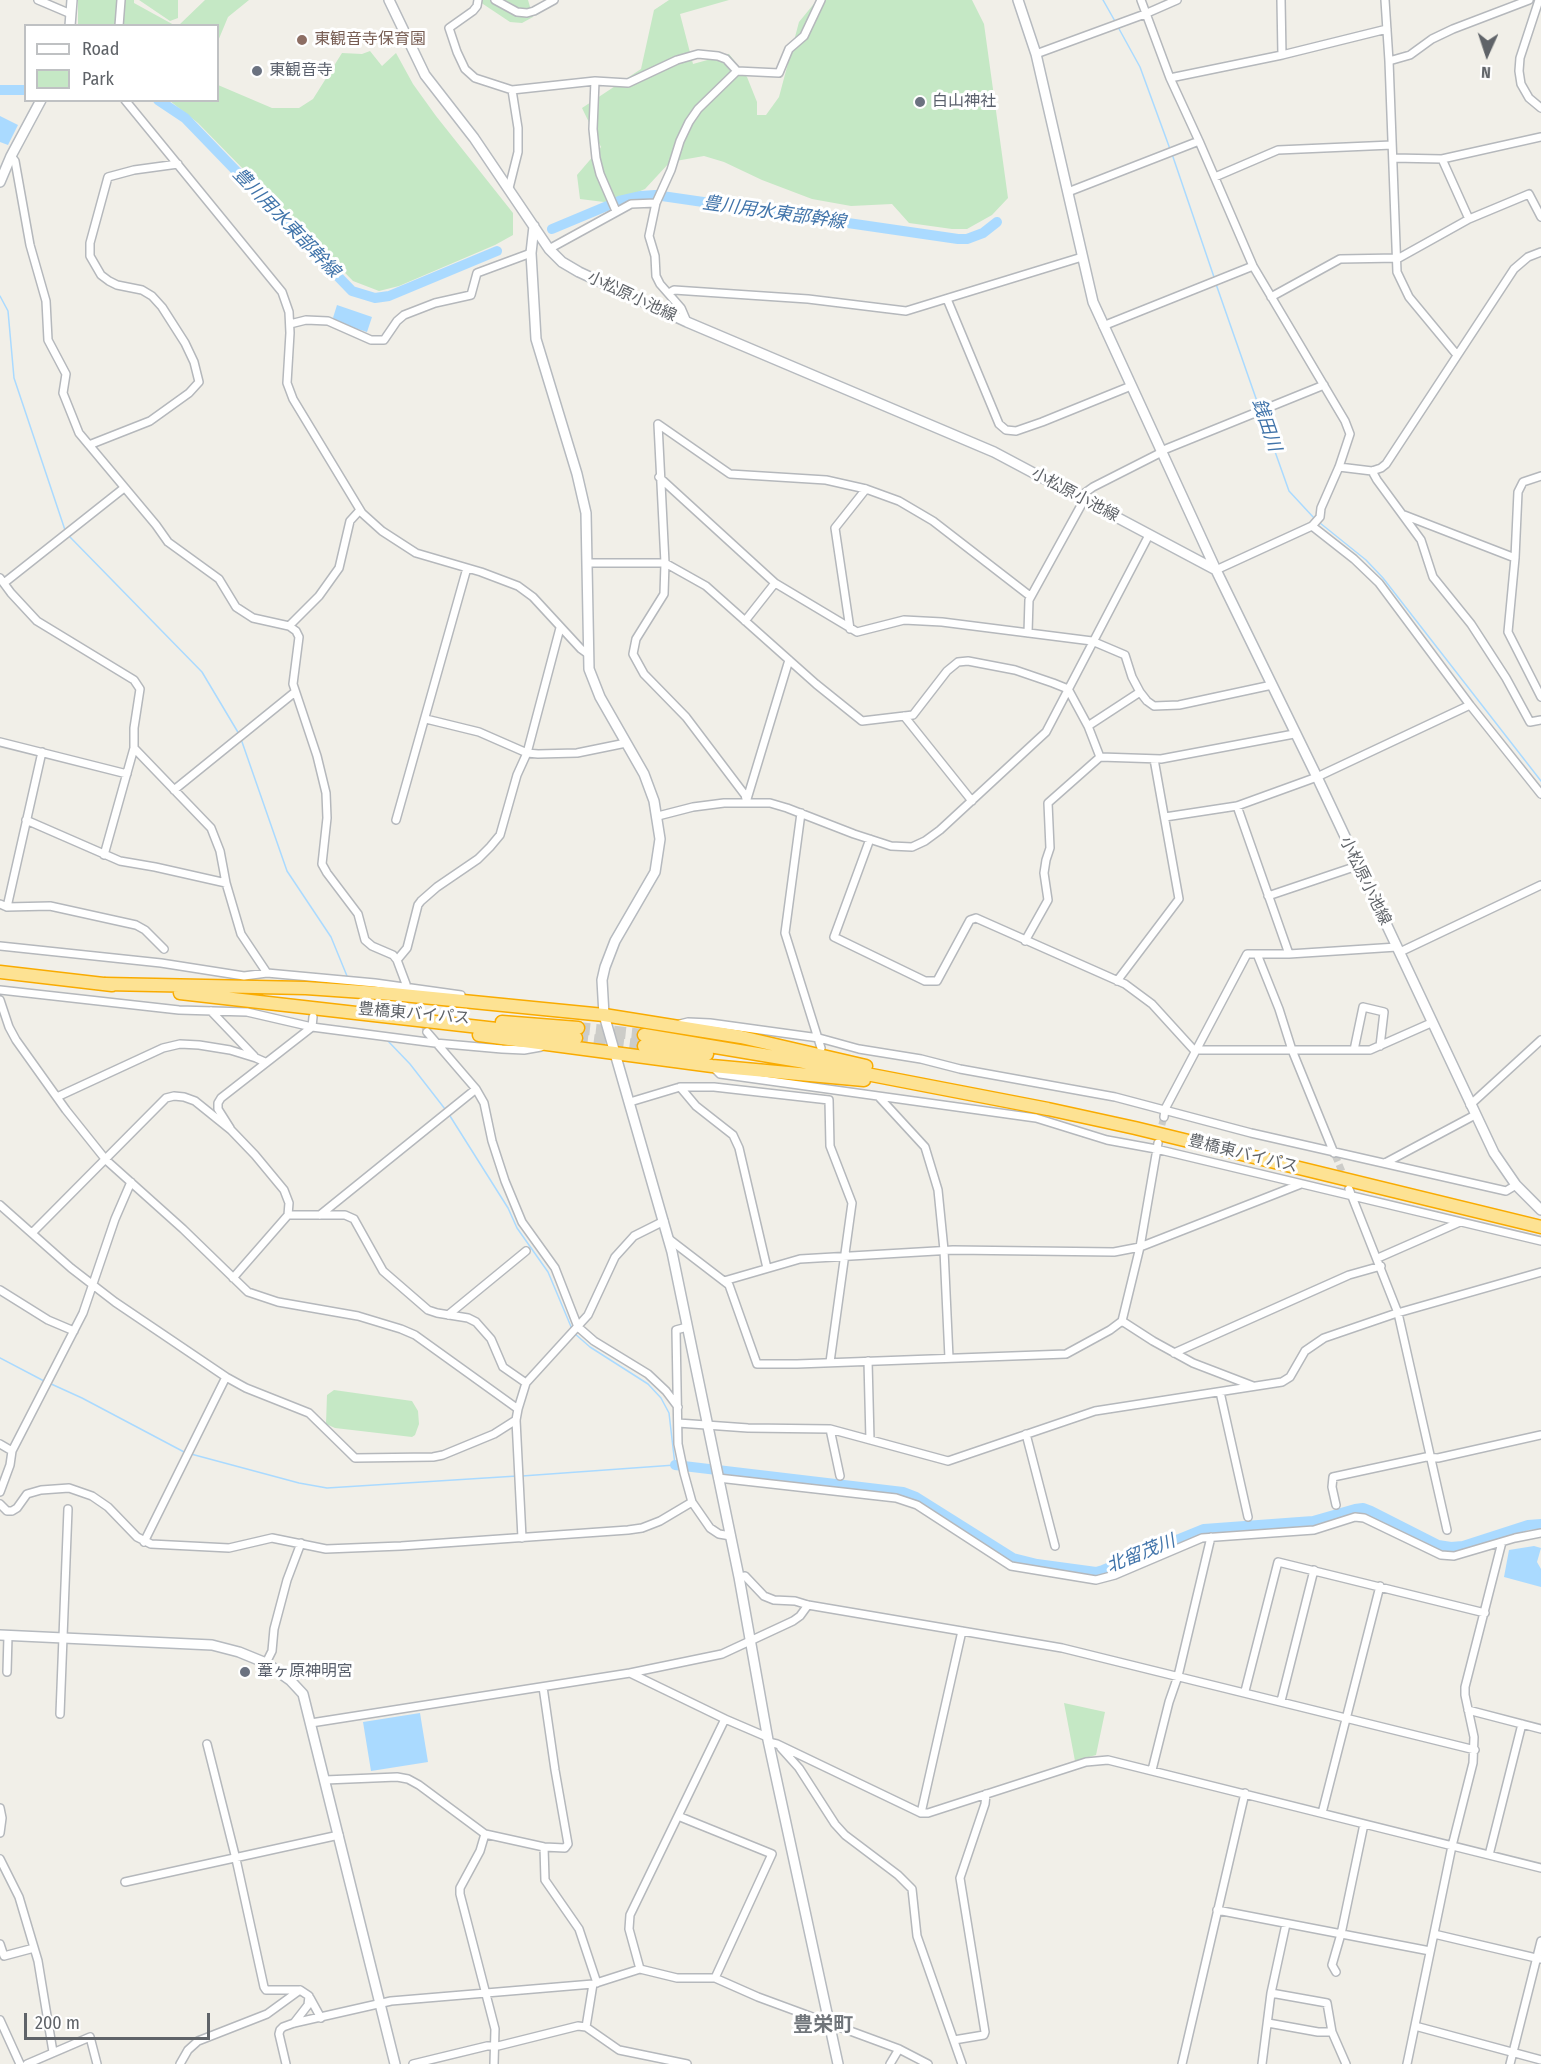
<!DOCTYPE html>
<meta charset="utf-8">
<style>
body{margin:0}
#map{position:relative;width:1541px;height:2064px;overflow:hidden;background:#f1efe8;font-family:"Fira Sans Condensed",sans-serif}
canvas{display:block}
.legend{position:absolute;left:24px;top:24px;width:195px;height:78px;box-sizing:border-box;background:#fff;border:2px solid #bfc1c3;margin:0;padding:8px 10px;list-style:none;font-size:18px;color:#5f6368}
.legend li{display:flex;align-items:center;gap:12px;height:30px}
.legend b{width:30px;border:2px solid #bfc1c3}
.north{position:absolute;left:1457px;top:24px;width:60px;height:60px;-webkit-text-stroke:4px #fff;paint-order:stroke;rotate:183deg;font-size:16px;font-weight:700;line-height:24px;text-align:center;color:#5f6368}
.north::after{content:'';display:block;margin:auto;width:21px;height:27px;background:#5f6368;clip-path:polygon(50% 0,100% 100%,50% 72%,0 100%)}
.scale{position:absolute;left:24px;top:2013px;width:186px;height:27px;box-sizing:border-box;border:3px solid #5f6368;border-top:0;padding-left:8px;font-size:18px;line-height:21px;white-space:nowrap;color:#5f6368;-webkit-text-stroke:4px #fff;paint-order:stroke}
</style>
<div id="map">
<canvas width="1541" height="2064"></canvas>
<ul class="legend">
<li><b style="height:8px;background:#fff"></b>Road</li>
<li><b style="height:16px;background:#c5e8c5"></b>Park</li>
</ul>
<div class="north">N</div>
<div class="scale">200 m</div>
</div>
<script>
const ctx = document.querySelector('canvas').getContext('2d');
ctx.lineJoin = 'round';
function paint(path, color) {
  ctx.fillStyle = color;
  ctx.fill(path, 'evenodd');
}
function poly(rows) {
  const path = new Path2D();
  for (const r of rows) {
    path.moveTo(r[0], r[1]);
    for (let i = 2; i < r.length; i += 2) path.lineTo(r[i], r[i + 1]);
  }
  return path;
}
function stroke(path, color, width, dash) {
  ctx.strokeStyle = color;
  ctx.lineWidth = width;
  ctx.lineCap = dash ? 'butt' : 'round';
  ctx.setLineDash(dash || []);
  ctx.stroke(path);
}
function label(font, color, halo, rows, align = 'center') {
  ctx.font = font + ' "Fira Sans Condensed","Noto Sans JP",sans-serif';
  ctx.lineWidth = 6;
  ctx.setLineDash([]);
  ctx.textBaseline = 'middle';
  ctx.strokeStyle = halo;
  ctx.fillStyle = color;
  for (const [text, x, y, turn = 0] of rows) {
    ctx.save();
    ctx.translate(x, y);
    ctx.rotate((+turn || 0) * Math.PI / 180);
    ctx.textAlign = isNaN(turn) ? turn : align;
    if (halo) ctx.strokeText(text, 0, 0);
    ctx.fillText(text, 0, 0);
    ctx.restore();
  }
}
paint(poly([
 [78,0,134,0,134,3,174,25,78,26],
 [139,0,178,0,178,18,170,21],
 [205,0,249,0,228,17,218,41,218,26,179,25],
 [477,0,528,0,533,17,522,23,510,22],
 [669,0,729,0,680,14,693,64,729,54,747,77,757,102,757,115,766,115,779,97,799,22,817,0,972,0,984,24,1008,198,992,215,967,229,952,229,909,223,892,204,851,206,812,199,762,180,724,162,704,156,670,162,645,189,612,203,580,199,577,175,601,147,582,108,641,69,654,10],
 [370,51,382,66,396,53,413,84,436,116,513,213,513,235,495,245,399,286,379,291,353,281,198,123,170,101,218,100,218,85,272,108,299,108,313,99,342,53,362,54],
 [334,1390,412,1401,418,1411,419,1424,415,1435,412,1437,335,1428,326,1424,327,1395],
 [1064,1703,1105,1712,1096,1755,1075,1761]
]), '#c5e8c5');
paint(poly([
 [0,116,18,125,8,145,0,142],
 [337,305,372,317,367,332,332,321],
 [1534,1546,1541,1548,1537,1562,1541,1569,1541,1587,1504,1577,1509,1550],
 [420,1713,428,1762,371,1771,363,1722]
]), '#aadaff');
stroke(poly([
 [1103,0,1116,23],
 [1118,27,1140,67,1170,149],
 [1172,154,1215,280],
 [1216,284,1259,407],
 [0,296,8,311,14,378,65,530],
 [1262,415,1289,491,1314,518],
 [1320,523,1366,560,1383,578,1541,781],
 [69,536,202,672,239,734],
 [241,739,287,871,331,937,347,976],
 [387,1040,410,1064,445,1109],
 [450,1116,508,1208,517,1228,548,1272,572,1329],
 [0,1358,44,1381],
 [49,1383,82,1398,186,1453],
 [191,1454,299,1483,327,1488,517,1476],
 [522,1476,675,1465,669,1413,661,1398,648,1384,590,1347,574,1333]
]), '#aadaff', 1.5);
stroke(poly([
 [0,90,26,90],
 [158,100,185,118,352,291,375,298,389,296,497,251],
 [552,229,619,201,641,196,655,195,958,239,967,239,983,233,997,222],
 [675,1465,903,1492,916,1497,1013,1558,1037,1564,1096,1572,1103,1570,1204,1529,1313,1521,1355,1509,1363,1508,1371,1511,1438,1545,1451,1547,1463,1546,1528,1525,1541,1524]
]), '#aadaff', 10);
stroke(poly([
 [411,995,427,1032],
 [1159,1135,1164,1117],
 [1335,1155,1346,1181]
]), '#ccccc8', 7, [7, 3.5]);
stroke(poly([
 [578,1028,644,1035],
 [576,1038,644,1046]
]), '#ccccc8', 12, [12, 6]);
const street = poly([
 [38,0,71,14],
 [478,0,477,6,473,11,449,28,457,52,465,69,475,78,512,90,595,81,628,83,677,60,698,54,718,56,726,59,737,71],
 [495,0,517,12,527,13,534,11,554,0],
 [1141,0,1170,78,1199,141,1253,266,1345,421,1350,434,1339,467,1321,508,1320,517,1312,526,1216,570],
 [1281,0,1282,55],
 [1385,0,1389,61,1397,272,1409,297,1457,355],
 [1539,0,1520,58,1519,71,1521,84,1529,98,1541,108],
 [119,26,121,0],
 [1036,54,1145,14,1177,0],
 [1389,61,1410,55,1432,39,1453,29,1529,0],
 [1170,78,1282,55,1387,29],
 [595,81,593,129,596,158,600,174,616,211],
 [125,100,282,292,289,312,290,333,287,383,293,399,362,513,382,531,416,553,481,572,518,586,533,597,581,649,588,654],
 [11,156,15,161,30,245,46,301,48,340,66,374,63,393,79,433,156,525,168,542,219,579,236,607,253,618,289,626,296,631,299,637,293,684,317,756,326,793,327,818,322,864,327,873,358,914,365,940,372,946,393,955,397,960,406,984],
 [1393,158,1442,159,1541,137],
 [1442,159,1469,219],
 [1215,177,1278,150,1392,145],
 [509,188,518,152,518,128,512,90],
 [1068,192,1199,141],
 [549,249,631,204,656,203],
 [669,293,674,290,808,299,906,311,1082,257],
 [1271,297,1340,259,1399,258,1469,219,1529,194,1541,217],
 [947,299,999,424,1006,430,1016,431,1042,422,1131,386],
 [687,322,681,308,660,284,656,276,655,256,649,236,656,203,671,170,680,141,689,122,698,109,737,71,779,73,789,49,804,36,821,0],
 [290,324,306,320,328,321,371,340,384,340,397,321,404,315,435,303,471,295,477,273,531,253],
 [1103,326,1253,266],
 [89,445,150,421,189,393,199,382,194,362,185,343,162,307,152,296,142,290,117,285,109,281,101,275,90,256,90,243,108,177,134,170,178,164],
 [1161,451,1324,385],
 [1339,467,1372,471,1381,468,1386,464,1514,269,1528,257,1541,252],
 [1372,471,1377,480,1421,540,1433,577,1471,624,1506,678,1530,722,1541,720],
 [1541,476,1523,482,1518,492,1515,558,1508,632,1541,697],
 [659,477,775,583,857,632,904,620,942,622,1092,641,1125,655,1132,677,1140,692,1147,701,1154,706,1179,705,1272,685],
 [1079,497,1093,487,1162,452],
 [1404,515,1515,558],
 [588,563,665,563,706,586,816,684,862,721,913,715,947,671,958,662,968,661,1015,670,1053,683,1068,689,1088,726,1100,757],
 [0,578,11,593,37,621,134,680,140,689,134,728,134,748,104,855],
 [4,583,124,488],
 [745,621,775,583],
 [289,626,319,596,339,568,350,521,360,510],
 [850,629,835,528,866,489],
 [1028,633,1029,600,1084,500],
 [1470,705,1541,794],
 [904,716,972,801],
 [426,719,479,732,527,753,538,754,577,753,626,743],
 [1088,726,1140,692],
 [0,742,127,774],
 [134,748,211,828,220,851,226,883,241,934,267,973],
 [174,790,295,692],
 [747,799,789,660],
 [747,802,745,795,686,717,644,674,633,654,636,639,664,594,665,563,658,424,730,474,826,480,866,489,899,501,933,521,1030,596],
 [1237,806,1289,954],
 [801,813,785,933,821,1048],
 [658,816,693,807,724,803,770,803,787,808,854,834,891,846,912,847,925,841,940,830,1046,732,1149,535],
 [1165,817,1237,806,1317,777,1470,705,1379,583,1354,559,1312,526],
 [26,820,120,861,155,867,226,883],
 [396,820,467,568],
 [870,839,834,937,925,981,937,981,970,920,976,918,1125,984,1152,1004,1193,1049,1197,1050,1370,1050,1431,1023],
 [1268,896,1357,866],
 [0,904,7,907,50,906,136,925,145,930,164,949],
 [7,907,42,752],
 [1025,941,1048,900,1044,873,1046,860,1050,848,1048,803,1100,757,1161,759,1294,734],
 [0,946,161,963,244,976,267,973,375,983,461,995],
 [1400,952,1541,885],
 [1257,954,1279,1009,1292,1050,1334,1153],
 [397,960,407,948,418,905,421,901,437,887,478,859,490,847,500,835,517,775,527,753,560,628],
 [1117,981,1179,899,1154,759],
 [0,990,179,1010,247,1012,312,1027,435,1043,502,1049,524,1050,541,1047],
 [0,1000,9,1027,16,1040,66,1110,106,1160,183,1229,248,1292,278,1302,358,1316,401,1329,415,1335,518,1409],
 [211,1011,254,1056],
 [680,1024,688,1022,710,1023,819,1038,859,1049,921,1059,960,1069,1115,1097,1251,1133,1506,1191,1516,1185],
 [427,1032,476,1089,484,1103,492,1141,505,1181,522,1222,555,1268,578,1327,594,1341,648,1374,666,1391,678,1407],
 [1354,1050,1363,1007,1384,1012,1380,1046],
 [713,1067,720,1074,1036,1118,1107,1140,1156,1149,1541,1241],
 [680,1087,714,1087,829,1100,830,1146,852,1203,830,1362],
 [57,1097,163,1048,180,1044,199,1045,230,1050,256,1058,265,1062],
 [879,1097,925,1147,938,1190,944,1250,949,1358],
 [630,1102,680,1087,696,1106,733,1135,739,1148,767,1268],
 [1470,1105,1541,1040],
 [1164,1117,1165,1109,1247,954,1289,954,1397,947],
 [230,1128,218,1109,218,1103,221,1098,312,1027,313,1017],
 [1385,1163,1475,1115],
 [1349,1189,1398,1313,1447,1530],
 [0,1205,71,1268,115,1302,226,1377,246,1388,309,1413,355,1458,433,1457,443,1455,494,1434,516,1420],
 [320,1215,476,1089],
 [32,1233,166,1098,174,1096,184,1097,195,1101,231,1130,255,1155,284,1190,289,1203,288,1215,345,1215,354,1219,383,1271,428,1310,437,1313,468,1318,476,1322,491,1339,503,1367,526,1383],
 [669,1239,729,1285,757,1364,797,1364,1066,1354,1110,1330,1122,1321,1140,1247,1158,1143],
 [1378,1258,1460,1222],
 [233,1278,288,1215],
 [724,1281,800,1259,953,1250,1114,1252,1140,1247,1301,1184],
 [0,1290,48,1320,74,1331],
 [448,1315,526,1251],
 [1122,1321,1153,1341,1193,1363,1253,1386],
 [687,1327,676,1330,678,1444,684,1473,692,1502,710,1528,719,1534,731,1536],
 [1174,1353,1349,1275,1381,1266],
 [868,1361,870,1440],
 [1220,1392,1248,1517],
 [678,1423,748,1428,830,1429,948,1461,1095,1411,1282,1382,1290,1377,1305,1351,1324,1338,1394,1314,1541,1272],
 [830,1429,840,1476],
 [1026,1434,1055,1546],
 [0,1444,12,1451],
 [718,1478,896,1498,917,1505,1011,1566,1096,1580,1115,1575,1202,1538,1314,1530,1355,1517,1364,1518,1441,1555,1454,1556,1515,1538,1541,1533],
 [0,1492,10,1465,12,1451,83,1313,115,1219,131,1182],
 [0,1504,7,1511,12,1511,17,1508,27,1494,41,1490,69,1488,92,1496,108,1507,137,1537,151,1544,229,1548,272,1538,326,1549,401,1546,628,1530,642,1528,660,1521,692,1502],
 [1336,1505,1332,1487,1333,1477,1426,1457,1438,1458,1541,1435],
 [522,1538,516,1420,518,1409,526,1383,588,1315,615,1257,634,1236,664,1221],
 [144,1542,226,1377],
 [739,1577,745,1576,764,1596,774,1600,795,1601,808,1605,1062,1648,1475,1750],
 [266,1663,272,1651,274,1629,287,1580,301,1543],
 [7,1672,8,1636],
 [630,1673,722,1654,793,1621,800,1616,808,1605],
 [1245,1691,1278,1562,1485,1613],
 [1281,1701,1314,1570],
 [1468,1710,1541,1729],
 [60,1714,68,1509],
 [311,1723,630,1673,725,1719,767,1737],
 [768,1742,777,1744,921,1813,928,1813,1086,1762,1108,1760,1541,1868],
 [207,1744,236,1859,264,1987,266,1990,300,1990,309,1996,308,2005,294,2023],
 [781,1748,799,1768,835,1824,845,1835,898,1875,912,1889,917,1936,962,2064],
 [1152,1770,1169,1702,1178,1676,1211,1537],
 [325,1780,397,1777,408,1779,419,1785,485,1834,544,1847,565,1848,568,1844,555,1770,543,1687],
 [0,1808,2,1818,0,1833],
 [921,1813,962,1631],
 [1322,1813,1380,1586],
 [678,1816,772,1854,715,1978],
 [485,1834,480,1851,460,1888,460,1894,495,2029,494,2064],
 [544,1847,545,1880,579,1929,597,1983],
 [1489,1855,1522,1724],
 [0,1859,19,1897,38,1961,53,2052],
 [125,1882,339,1835],
 [1217,1910,1430,1951],
 [1434,1934,1540,1959],
 [0,1944,4,1956,34,1948],
 [640,1969,629,1929,630,1915,725,1719],
 [1336,1972,1332,1965,1341,1934,1364,1824],
 [1271,1993,1327,2003,1332,2032,1346,2064],
 [310,1998,321,2018],
 [0,2020,20,2064],
 [1268,2023,1318,2032,1332,2032],
 [1415,2026,1541,2060],
 [586,2027,593,1984],
 [954,2040,984,2035,985,2032,960,1878,985,1804,986,1794],
 [27,2064,90,2037,97,2064],
 [180,2064,188,2050,198,2041,267,2014,300,1990],
 [286,2064,279,2034,280,2030,283,2027,294,2023,391,2001,593,1984,640,1969,677,1978,715,1978,758,1997,899,2049,928,2064],
 [413,2064,487,2046,498,2046,578,2026,586,2027,619,2050,687,2064],
 [890,2064,899,2049],
 [1182,2064,1245,1793],
 [1262,2064,1271,1993,1286,1924],
 [1407,2064,1452,1846,1473,1763,1474,1737,1465,1695,1465,1687,1502,1542],
 [1510,2064,1541,1941]
]);
const secondary = poly([
 [389,0,425,75,474,138,549,249,562,262,579,272,687,322,994,452,1216,570,1317,777,1494,1153,1516,1185,1541,1210],
 [1018,0,1036,54,1093,302,1216,570],
 [70,26,72,0],
 [0,182,11,156,41,100],
 [534,226,531,253,536,339,577,474,586,513,589,669,600,697,644,774,654,801,660,839,655,872,615,941,605,967,602,980,604,1015,672,1252,739,1577,768,1740,838,2064],
 [0,1635,212,1645,239,1652,266,1663,290,1680,303,1694,395,2064]
]);
const highway = poly([
 [0,972,112,985],
 [105,984,306,988,392,994,604,1015,741,1037,866,1066],
 [180,993,576,1038],
 [502,1022,578,1028],
 [479,1035,712,1066,864,1080],
 [644,1035,799,1061,1048,1109,1135,1128,1541,1227],
 [644,1046,707,1054]
]);
stroke(street, '#b5b8bc', 10);
stroke(secondary, '#b6babf', 12);
stroke(highway, '#f9ab00', 15);
stroke(street, '#fff', 7);
stroke(secondary, '#fff', 9);
stroke(highway, '#fde293', 12);
for (const [x, y, r, color] of [
 [302,40,6,"#8d6e63"],
 [257,71,6,"#6b7280"],
 [920,102,6,"#6b7280"],
 [245,1672,6,"#6b7280"]
]) {
  const dot = new Path2D();
  dot.arc(x, y, r, 0, 2 * Math.PI);
  ctx.fillStyle = color;
  ctx.fill(dot);
  stroke(dot, '#fff', 2);
}
label('16px', '#785e54', '#fff', [
 ["東観音寺保育園",314,40]
], 'left');
label('16px', '#5b616d', '#fff', [
 ["東観音寺",269,71],
 ["白山神社",932,102],
 ["葦ヶ原神明宮",257,1672]
], 'left');
label('16px', '#5f6368', '#fff', [
 ["小松原小池線",632,297,25],
 ["小松原小池線",1075,495,28],
 ["小松原小池線",1365,881,64],
 ["豊橋東バイパス",414,1014,5],
 ["豊橋東バイパス",1243,1154,14]
]);
label('italic 18px', '#4174aa', '#fff', [
 ["豊川用水東部幹線",774,213,8],
 ["豊川用水東部幹線",286,223,46],
 ["銭田川",1266,425,71],
 ["北留茂川",1141,1554,-22]
]);
label('bold 20px', '#70757a', '#fff', [
 ["豊栄町",823,2025]
]);
</script>
